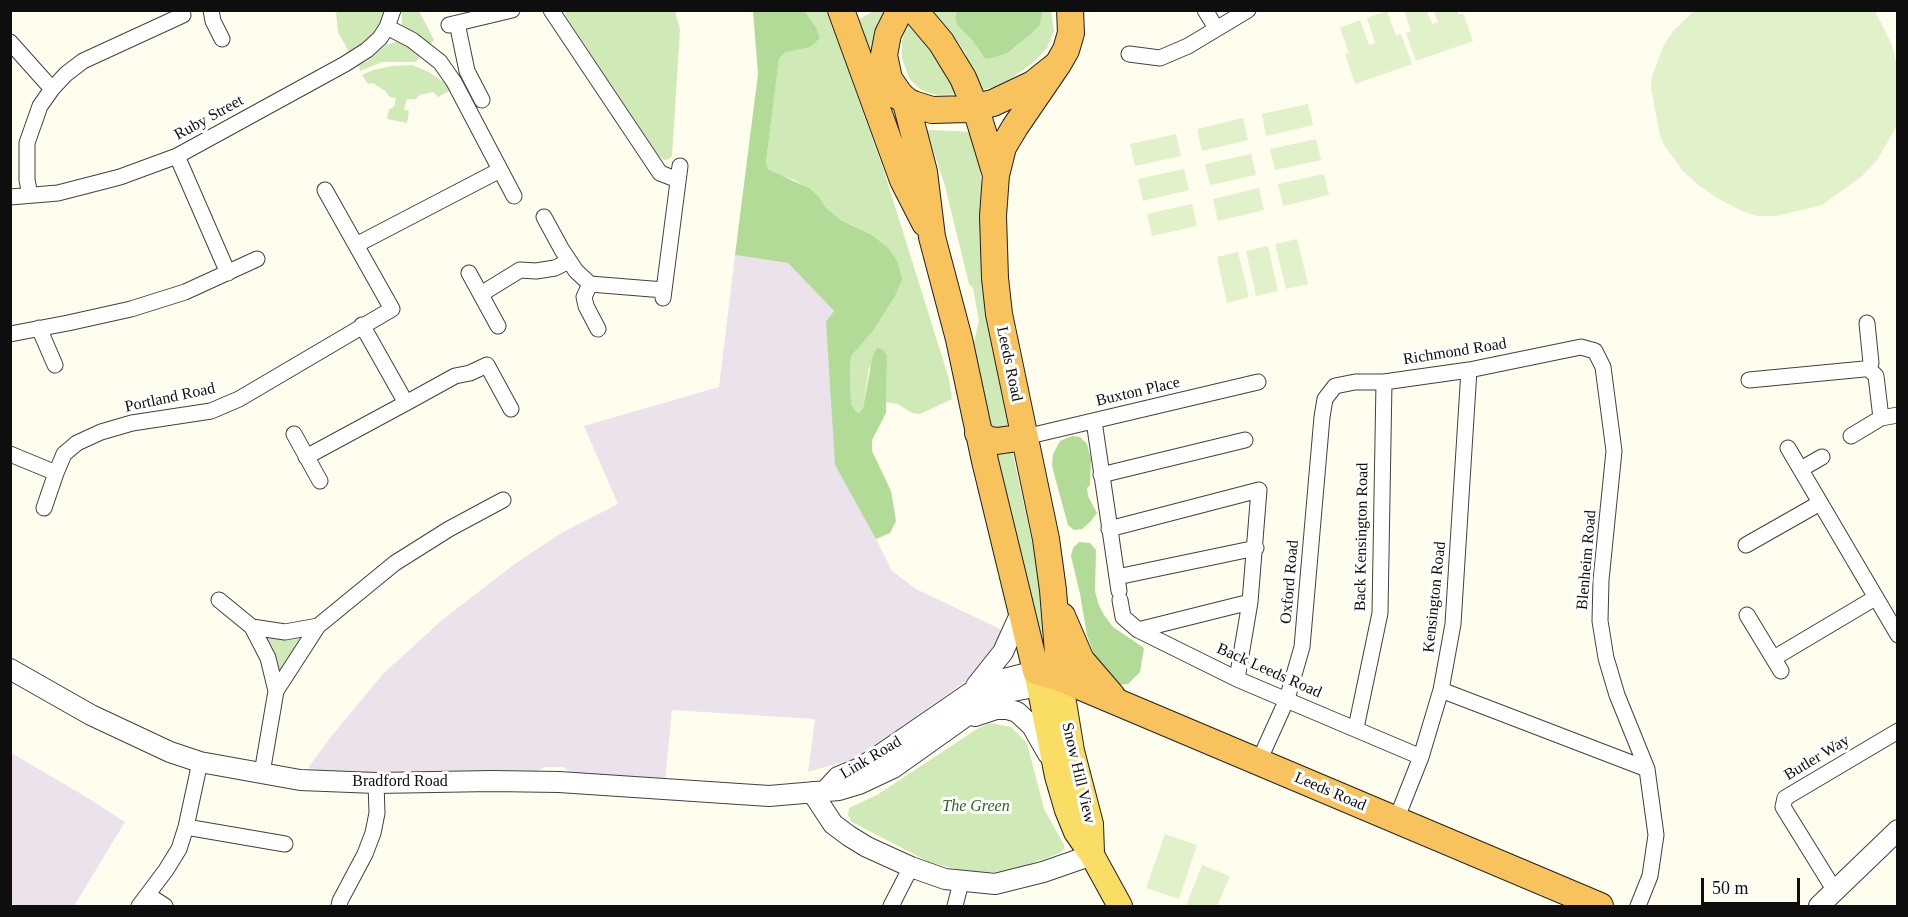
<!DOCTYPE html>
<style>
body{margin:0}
#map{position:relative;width:1908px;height:917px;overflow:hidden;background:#fffdee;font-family:Georgia,serif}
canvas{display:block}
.frame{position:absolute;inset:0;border:12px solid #0e0e0e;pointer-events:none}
.scale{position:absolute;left:1701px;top:878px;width:99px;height:27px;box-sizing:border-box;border:3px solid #0e0e0e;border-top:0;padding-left:8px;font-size:18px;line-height:21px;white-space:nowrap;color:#0e0e0e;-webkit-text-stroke:4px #fff;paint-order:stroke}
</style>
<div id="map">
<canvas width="1908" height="917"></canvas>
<div class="frame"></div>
<div class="scale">50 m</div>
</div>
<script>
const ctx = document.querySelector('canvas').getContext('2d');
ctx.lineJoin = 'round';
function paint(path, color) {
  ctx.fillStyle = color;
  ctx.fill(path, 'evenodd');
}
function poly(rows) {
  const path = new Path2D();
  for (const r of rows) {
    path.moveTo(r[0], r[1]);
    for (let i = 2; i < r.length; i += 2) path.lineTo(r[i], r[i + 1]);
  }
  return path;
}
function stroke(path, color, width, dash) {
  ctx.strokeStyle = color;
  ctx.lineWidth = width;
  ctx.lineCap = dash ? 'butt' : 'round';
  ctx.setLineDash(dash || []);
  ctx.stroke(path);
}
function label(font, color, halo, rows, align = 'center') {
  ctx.font = font + ' Georgia,serif';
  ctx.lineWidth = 6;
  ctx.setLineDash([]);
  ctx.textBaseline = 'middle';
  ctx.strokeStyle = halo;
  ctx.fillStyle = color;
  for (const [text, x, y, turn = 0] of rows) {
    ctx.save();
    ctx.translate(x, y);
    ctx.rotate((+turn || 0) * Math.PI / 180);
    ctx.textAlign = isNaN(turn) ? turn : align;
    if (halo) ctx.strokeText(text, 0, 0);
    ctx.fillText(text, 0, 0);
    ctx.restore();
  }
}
paint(poly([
 [735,255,788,263,835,312,870,527,892,571,916,589,998,628,1007,635,971,677,860,757,808,772,815,719,672,710,665,781,574,777,564,767,544,767,534,774,514,775,334,772,308,768,330,738,383,674,442,620,516,563,563,532,618,504,584,426,719,387],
 [11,753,88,798,125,822,74,906,16,906,11,903]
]), '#ece2ec');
paint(poly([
 [567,10,675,11,680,29,672,156,669,159,664,160,659,156,569,21,565,14],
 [336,11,387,11,383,24,367,42,349,52,338,32],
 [402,11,419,11,434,40,430,45,402,25],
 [805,11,827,11,883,168,949,379,952,399,920,414,912,413,898,404,886,402,887,355,869,368,863,408,859,413,856,413,851,404,850,363,852,355,873,331,894,298,854,226,841,220,827,209,819,197,795,180,774,174,769,170,766,163,779,57,786,52,820,38,817,29],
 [874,11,895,11,874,66,852,23],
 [925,11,957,11,955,18,958,26,972,40,982,56,989,59,1006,54,1030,35,1040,25,1042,11,1051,11,1054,31,1047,48,1034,62,1009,80,995,87,980,90,965,63,966,54,955,38,945,33],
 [907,22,932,44,932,54,943,69,952,73,960,94,938,95,926,92,919,88,909,78,902,58,902,42],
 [398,41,423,53,416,62,382,62,360,71,359,65,369,60,386,45],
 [412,65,429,72,445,83,451,90,438,97,433,92,419,95,416,99,407,99,404,109,409,111,407,123,387,119,389,109,394,107,396,98,390,97,385,91,373,83,368,84,362,75,373,70,392,66],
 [931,130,975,132,979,155,982,193,1011,419,1006,428,991,430,973,346,979,321,973,288,969,284,945,186,927,131],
 [990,447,1012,450,1036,560,1047,632,1038,634],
 [318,626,276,691,252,627],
 [990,723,1011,727,1027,743,1044,809,1064,845,1064,849,1060,853,1016,869,987,873,969,872,929,862,852,822,848,815,849,808,877,795,977,729]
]), '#cfeab7');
paint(poly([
 [753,11,805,11,817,29,820,38,810,47,786,52,779,58,766,163,769,170,809,188,819,197,827,209,841,220,873,236,889,249,898,263,902,280,894,298,873,331,852,355,850,363,851,404,856,412,859,413,863,408,873,355,877,348,882,349,887,355,886,413,872,440,872,451,891,491,896,521,890,533,876,539,835,465,826,322,834,311,788,263,735,255,758,74],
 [957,11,1042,10,1042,13,1040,25,1030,35,1006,54,989,59,984,58,972,40,958,26,955,18],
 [1072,436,1080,437,1087,444,1091,459,1090,485,1087,488,1088,496,1097,513,1091,521,1082,529,1074,530,1068,525,1052,466,1053,454,1060,441],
 [1079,542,1090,543,1096,550,1095,591,1098,603,1104,615,1113,627,1144,648,1140,672,1128,684,1119,685,1096,660,1087,635,1080,594,1071,556,1073,548]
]), '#b2db97');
paint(poly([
 [1387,11,1396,36,1401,34,1412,64,1355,84,1345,54,1349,53,1340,28,1360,20,1369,45,1375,43,1367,18],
 [1404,11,1427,11,1432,24,1438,22,1434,11,1457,11,1459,15,1463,13,1473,41,1416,61,1406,33,1411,31],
 [1694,11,1875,11,1892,45,1898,70,1897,125,1878,159,1862,176,1822,205,1776,216,1757,216,1740,210,1717,198,1697,184,1683,171,1664,145,1660,135,1651,88,1652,76,1664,45,1674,30],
 [1308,104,1313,125,1266,136,1262,114],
 [1243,118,1248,140,1202,151,1197,129],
 [1176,134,1181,156,1135,166,1130,144],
 [1316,139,1321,160,1275,170,1270,149],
 [1251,154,1256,175,1210,185,1205,164],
 [1184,169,1189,190,1143,201,1138,179],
 [1324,174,1329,195,1283,206,1278,184],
 [1259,188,1264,210,1218,221,1213,199],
 [1192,204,1197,226,1152,236,1147,214],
 [1297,239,1308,284,1286,289,1275,244],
 [1268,246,1278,291,1256,296,1246,251],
 [1238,252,1249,297,1227,303,1217,257],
 [1165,834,1197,845,1179,899,1146,888],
 [1202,865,1230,876,1217,906,1186,906]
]), '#e1f1c9');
const minor = poly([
 [211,10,213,21,222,39],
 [551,10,660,173,678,180],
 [1205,10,1216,28],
 [457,23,467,71,482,100],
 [449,25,512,10],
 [387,27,412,40,440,62,454,82,514,196],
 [10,42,52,89],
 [1129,54,1160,58,1188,46,1248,10],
 [177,156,228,273],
 [30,195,27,180,27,143,40,106,52,89,66,74,83,61,183,15],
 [10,197,58,193,120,177,177,156,345,64,367,50,380,38,387,27,393,10],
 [544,217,562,250,576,271,590,284,664,290],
 [356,245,500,170],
 [469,273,498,326],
 [590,284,584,297,586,306,598,329],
 [481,294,520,270,536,271,555,268,569,261],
 [663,298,680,166],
 [1867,323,1871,363,1869,369],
 [362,325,406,403,455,376,470,373,487,365,511,409],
 [39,328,55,365],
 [10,334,68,323,131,309,185,292,257,259],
 [1749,380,1864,369,1869,369,1876,376,1881,418],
 [1094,421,1119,591],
 [294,434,320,481],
 [1851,436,1881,418,1898,415],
 [1025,437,1258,382],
 [1788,448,1898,635],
 [10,454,56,473],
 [306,457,406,403],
 [1801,469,1822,457],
 [1101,475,1245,440],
 [44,508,56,473,64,454,77,443,101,432,132,423,211,411,239,399,392,309,325,190],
 [1109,529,1259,490,1250,602,1237,679],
 [1746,545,1820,503],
 [1117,577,1256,548],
 [219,600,252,627,268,658,276,691],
 [1120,600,1123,617,1138,630,1237,679,1421,757],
 [1747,615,1781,671],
 [252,627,285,632,318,626],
 [1138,630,1250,602],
 [1774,658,1875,598],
 [1441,690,1647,769],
 [1356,728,1380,613,1384,382],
 [1259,761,1287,699,1302,647,1322,417,1325,399,1335,386,1355,382,1384,382,1469,370,1581,347,1595,351,1603,367,1614,451,1601,580,1600,621,1606,658,1617,695,1647,769,1656,835,1650,876,1638,906],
 [262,773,276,691,318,626,395,563,449,529,503,500],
 [1396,820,1421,757,1441,690,1453,624,1469,370],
 [186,827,285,844],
 [1835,891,1783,807,1785,798,1898,731],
 [148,895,165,906],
 [139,906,166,870,179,849,186,827,200,762],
 [339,906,340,901,365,854,373,833,377,813,376,783],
 [891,906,911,867],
 [955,906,961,882]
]);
const tertiary = poly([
 [10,669,91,715,170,752,200,762,300,780,376,783,492,781,559,782,769,796,839,790,859,784,893,768,990,699,1008,692,1039,686],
 [976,686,1003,652,1022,610],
 [975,716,996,709,1007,709,1017,712,1032,726,1048,754],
 [826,790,838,777,860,768,880,755,970,693,996,681,1036,671],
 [812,792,833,824,849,836,867,847,911,867,945,879,995,884,1043,872,1092,855],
 [1819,906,1898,830]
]);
const primary = poly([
 [1036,671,1057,776,1067,810,1076,832,1092,855,1120,906],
 [1043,685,1060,678,1072,751,1091,824,1092,853]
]);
const trunk = poly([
 [841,10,903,180,925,223],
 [900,10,888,34,884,55,889,79,898,92,904,99],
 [914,10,941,42,963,78,976,109,996,175],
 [1058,64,1015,127,1003,147,996,175,993,216,995,278,999,314,1046,539,1053,590,1060,678],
 [868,81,913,104,932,110,967,109,993,103,1033,84,1058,64,1066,50,1071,33,1070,10],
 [905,99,924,172,932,237,959,339,985,461,1036,671,1060,678,1600,906],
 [978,433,989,440,997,441,1025,437],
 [1062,616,1081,660,1112,696]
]);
stroke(minor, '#414141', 17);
stroke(tertiary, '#414141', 22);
stroke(primary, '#1f1f1f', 26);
stroke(trunk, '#1f1f1f', 28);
stroke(minor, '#fff', 15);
stroke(tertiary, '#fff', 20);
stroke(primary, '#fadd64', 24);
stroke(trunk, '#f8c25d', 26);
label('16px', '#0e0e0e', '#fff', [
 ["Ruby Street",209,118,-29],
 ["Richmond Road",1455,352,-9],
 ["Leeds Road",1009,364,78],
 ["Buxton Place",1138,392,-13],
 ["Portland Road",170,398,-12],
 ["Back Kensington Road",1362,537,-89],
 ["Blenheim Road",1587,560,-85],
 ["Oxford Road",1290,582,-85],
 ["Kensington Road",1435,597,-84],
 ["Back Leeds Road",1269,671,24],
 ["Link Road",871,758,-31],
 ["Butler Way",1817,758,-31],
 ["Snow Hill View",1078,773,77],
 ["Bradford Road",400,782],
 ["Leeds Road",1330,792,23]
]);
label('italic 16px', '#29661d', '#fff', [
 ["The Green",976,807]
]);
</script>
